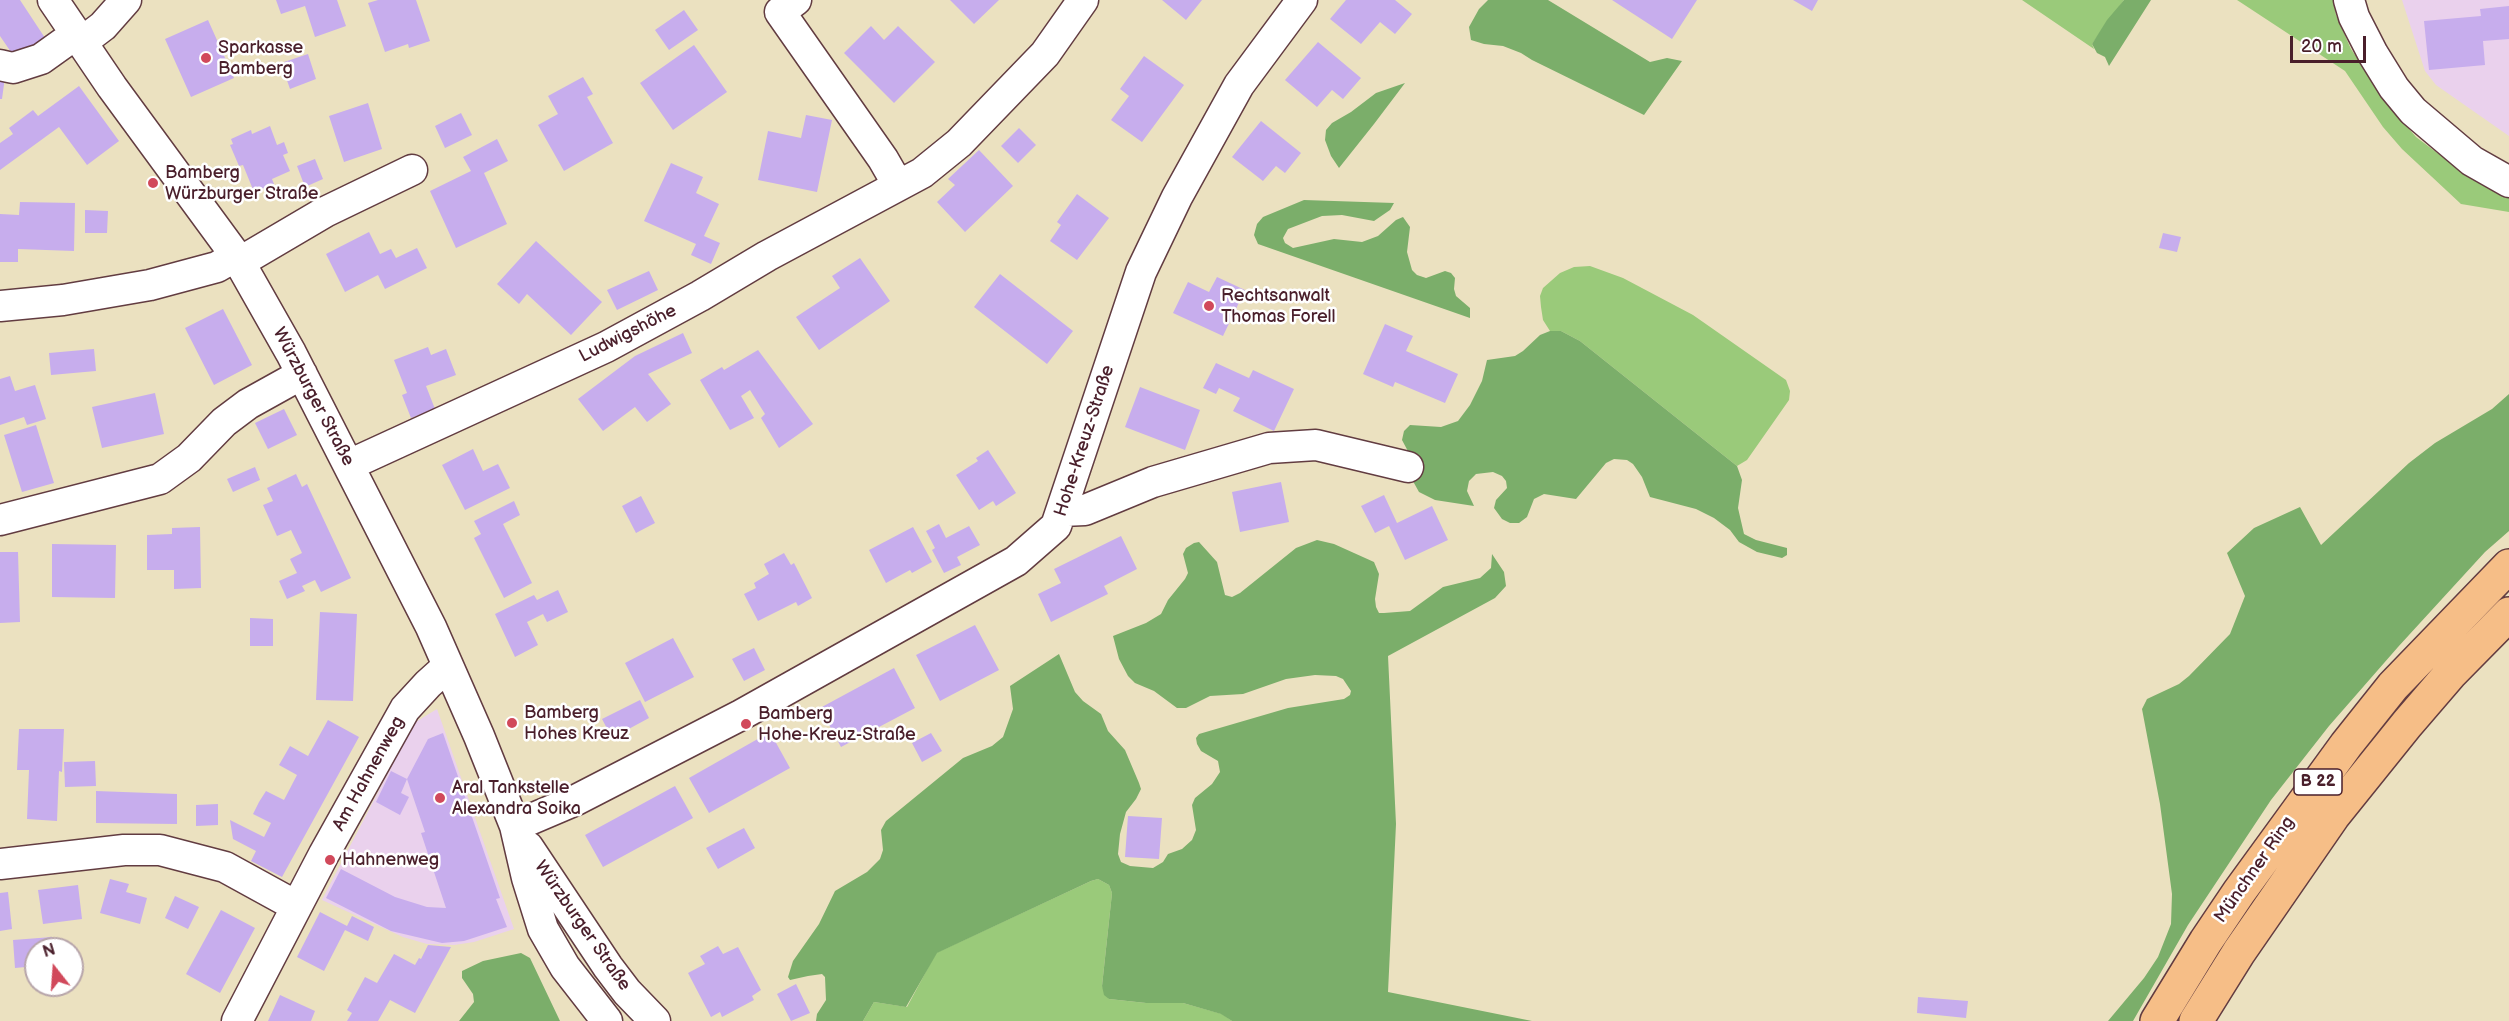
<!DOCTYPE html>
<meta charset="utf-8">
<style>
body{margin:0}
#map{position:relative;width:2509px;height:1021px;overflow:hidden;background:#ebe1c0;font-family:"Balsamiq Sans",sans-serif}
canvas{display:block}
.north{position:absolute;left:24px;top:937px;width:60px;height:60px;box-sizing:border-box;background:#fff;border:2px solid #b7a5aa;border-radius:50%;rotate:343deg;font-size:16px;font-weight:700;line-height:24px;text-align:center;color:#4a1f2b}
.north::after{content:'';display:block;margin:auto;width:21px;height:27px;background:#d1495b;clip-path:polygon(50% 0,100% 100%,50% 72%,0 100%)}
.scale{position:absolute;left:2290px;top:36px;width:76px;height:27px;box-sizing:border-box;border:3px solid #4a1f2b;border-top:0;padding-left:8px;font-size:18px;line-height:21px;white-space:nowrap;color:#4a1f2b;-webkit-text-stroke:4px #fff;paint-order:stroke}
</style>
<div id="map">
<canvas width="2509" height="1021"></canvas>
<div class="north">N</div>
<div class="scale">20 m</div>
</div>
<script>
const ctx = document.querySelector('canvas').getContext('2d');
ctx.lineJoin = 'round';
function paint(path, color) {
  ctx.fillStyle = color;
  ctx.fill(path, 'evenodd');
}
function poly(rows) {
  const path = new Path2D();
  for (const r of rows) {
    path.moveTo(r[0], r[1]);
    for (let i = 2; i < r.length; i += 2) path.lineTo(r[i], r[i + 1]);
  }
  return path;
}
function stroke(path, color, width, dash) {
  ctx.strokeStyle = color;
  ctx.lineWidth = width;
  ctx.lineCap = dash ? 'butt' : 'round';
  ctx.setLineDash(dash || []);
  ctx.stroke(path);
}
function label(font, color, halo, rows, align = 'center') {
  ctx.font = font + ' "Balsamiq Sans",sans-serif';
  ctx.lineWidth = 5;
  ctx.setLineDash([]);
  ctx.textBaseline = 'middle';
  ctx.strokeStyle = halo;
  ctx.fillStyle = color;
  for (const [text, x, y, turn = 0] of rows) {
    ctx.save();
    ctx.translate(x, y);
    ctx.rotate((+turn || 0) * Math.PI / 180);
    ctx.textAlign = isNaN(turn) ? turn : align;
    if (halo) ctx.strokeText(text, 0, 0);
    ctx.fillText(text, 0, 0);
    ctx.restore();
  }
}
paint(poly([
 [2402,0,2509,0,2509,136,2436,85,2425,71],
 [437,709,514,929,474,942,454,945,427,944,403,937,322,900,414,723]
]), '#ead1ed');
paint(poly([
 [2022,0,2124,0,2092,44,2094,49],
 [2237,0,2333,0,2336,15,2351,49,2387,103,2416,137,2456,167,2509,196,2509,212,2461,204,2402,149,2383,127,2345,71],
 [1590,266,1623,278,1693,315,1786,380,1790,391,1789,400,1747,460,1737,466,1580,341,1561,331,1550,331,1543,320,1541,307,1540,296,1543,288,1560,273,1574,267],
 [1098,879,1109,885,1112,893,1102,986,1109,999,1146,1003,1183,1003,1222,1014,1232,1021,863,1021,874,1002,907,1007,936,953,1091,881]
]), '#9aca7a');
paint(poly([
 [1488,0,1548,0,1650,62,1667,58,1682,61,1644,115,1532,60,1521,53,1503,46,1484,44,1471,40,1469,27,1479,9],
 [2124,0,2151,0,2109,66,2105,57,2097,53,2092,44,2107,20],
 [1405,83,1374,124,1339,168,1331,156,1325,140,1326,130,1332,123,1351,112,1376,93],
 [1304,200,1394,203,1390,210,1374,221,1342,215,1322,216,1288,229,1283,238,1285,243,1293,248,1334,239,1362,242,1378,236,1396,220,1403,217,1410,227,1407,252,1412,270,1417,275,1426,278,1445,271,1451,273,1455,278,1454,289,1456,296,1470,308,1470,318,1258,244,1254,235,1257,224,1263,217],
 [1550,331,1561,331,1580,341,1737,466,1742,480,1738,508,1744,534,1756,540,1787,548,1787,555,1782,558,1757,552,1739,542,1730,530,1714,518,1696,509,1650,497,1642,477,1633,464,1627,460,1614,459,1606,463,1576,499,1544,494,1534,499,1527,517,1519,523,1510,523,1502,519,1494,508,1496,500,1507,488,1506,481,1502,476,1493,472,1476,474,1469,481,1467,491,1474,506,1435,500,1419,492,1414,483,1410,455,1402,440,1404,431,1410,425,1441,427,1458,421,1470,405,1482,381,1487,360,1515,356,1523,351,1540,335],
 [2509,394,2509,531,2485,552,2398,647,2329,726,2271,800,2188,925,2133,1021,2108,1021,2144,978,2158,957,2171,924,2172,894,2160,804,2142,709,2147,699,2179,684,2189,676,2230,634,2245,596,2227,553,2254,528,2300,507,2321,545,2409,463,2435,443,2492,409],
 [1317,540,1334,544,1374,562,1379,574,1375,599,1376,607,1379,613,1384,613,1410,611,1443,587,1480,578,1491,568,1492,554,1504,572,1506,586,1495,598,1388,656,1396,824,1388,992,1532,1021,1232,1021,1221,1014,1183,1003,1146,1003,1109,999,1104,995,1102,986,1112,893,1109,885,1098,879,1091,881,937,953,906,1007,874,1002,863,1021,816,1021,817,1014,826,1000,825,977,822,974,808,976,790,980,788,977,793,961,819,924,835,891,867,872,880,859,883,850,881,830,886,821,963,758,992,746,1003,737,1013,709,1010,686,1059,654,1075,692,1083,701,1101,714,1108,731,1125,750,1139,783,1141,789,1136,799,1126,812,1120,834,1118,854,1121,862,1130,866,1153,868,1163,862,1168,854,1182,849,1192,840,1196,830,1192,805,1195,798,1212,784,1220,772,1218,761,1201,751,1197,744,1196,738,1199,734,1288,708,1344,699,1350,695,1351,691,1343,679,1336,676,1315,675,1286,679,1243,694,1210,696,1186,708,1177,708,1154,691,1135,683,1128,676,1119,659,1113,636,1146,623,1161,614,1168,600,1185,579,1188,573,1183,554,1186,548,1194,543,1199,542,1217,562,1225,595,1232,597,1240,593,1296,548],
 [521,953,530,958,560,1021,459,1021,474,1002,473,994,462,978,462,971,483,961]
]), '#7bae6a');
paint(poly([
 [0,0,20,0,47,41,30,53,26,47,13,55,0,36],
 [276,0,337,0,346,26,315,37,305,6,281,14],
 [378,0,416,0,430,41,409,48,408,44,385,52,368,3],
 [950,0,999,0,974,24],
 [1162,0,1202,0,1186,20],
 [1346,0,1395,0,1412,14,1395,34,1380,22,1361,44,1330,19],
 [1612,0,1697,0,1672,39],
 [1793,0,1818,0,1812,11],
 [2509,6,2509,39,2483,41,2485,65,2429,70,2424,21,2481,16,2480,9],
 [684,10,698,30,669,50,655,30],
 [208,20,234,78,191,97,165,39],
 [871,26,884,40,898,26,935,62,894,103,844,53],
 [1318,42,1361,78,1343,99,1332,90,1317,107,1285,80],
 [694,45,727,92,673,130,640,83],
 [308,54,316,79,290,89,281,63],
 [1144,56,1184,85,1142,142,1111,120,1129,96,1120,89],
 [0,77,5,77,2,99,0,99],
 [583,77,593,94,587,97,613,143,564,171,538,125,558,114,548,96],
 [79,86,119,141,87,165,59,127,0,170,0,143,13,134,9,128,33,110,38,116],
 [368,103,382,149,344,162,329,116],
 [461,113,472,135,445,148,435,126],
 [806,115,832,120,817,192,758,180,768,131,801,138],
 [1261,121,1301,153,1285,173,1276,166,1263,181,1232,157],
 [270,126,277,145,284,142,288,153,283,155,290,171,272,179,274,184,254,192,243,165,239,166,230,145,233,144,231,139,251,130,252,134],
 [1019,128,1036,145,1018,163,1001,146],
 [497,139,508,161,484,173,507,224,456,248,430,191,471,171,463,157],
 [979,150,1013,186,965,232,937,202,955,185,948,179],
 [315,159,323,179,305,187,297,166],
 [671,163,703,177,696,193,719,204,704,236,720,243,711,264,691,255,696,244,644,221],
 [1077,194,1109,218,1077,260,1050,241,1061,225,1057,222],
 [20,202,75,203,74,251,18,249,18,262,0,262,0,214,19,215],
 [85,210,108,211,107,233,85,233],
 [369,232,380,254,391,249,396,258,417,248,427,268,385,289,378,275,345,292,326,254],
 [2163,233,2181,237,2177,252,2159,248],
 [536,241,602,302,571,335,527,294,519,304,497,284],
 [860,258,890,301,819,350,796,317,840,288,832,276],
 [649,271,658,290,617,310,607,290],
 [1000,274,1073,331,1047,364,974,307],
 [1217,277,1245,290,1223,336,1173,313,1188,282,1209,292],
 [223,309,252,365,214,385,185,328],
 [1385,324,1413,336,1406,351,1458,374,1445,403,1395,382,1393,387,1363,374],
 [683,333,692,353,648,374,671,404,647,422,635,407,603,431,578,399,635,356],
 [428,347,431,355,446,349,456,375,426,386,435,409,411,418,402,395,407,393,394,360],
 [94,349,96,371,51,375,49,353],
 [758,350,813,424,779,448,761,418,765,414,750,390,741,396,754,418,730,430,700,380,722,367,724,370],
 [1216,363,1249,378,1253,370,1294,389,1274,431,1233,411,1240,398,1219,388,1216,394,1203,388],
 [10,376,15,391,35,385,46,419,27,425,24,417,0,425,0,379],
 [1140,387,1200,410,1185,450,1125,427],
 [155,393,164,434,102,448,92,407],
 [284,409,297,435,268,449,255,423],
 [36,425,54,483,22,492,4,435],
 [473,449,483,471,498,464,510,488,465,510,442,465],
 [988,450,1016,493,996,506,993,501,979,510,956,475,978,461,976,458],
 [255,467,260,480,233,492,227,479],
 [296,474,302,487,307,484,351,578,321,592,315,580,302,586,305,591,287,599,279,581,297,573,290,559,302,553,291,530,277,536,263,505,273,501,267,488],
 [1281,482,1289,522,1240,532,1232,492],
 [1384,495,1397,523,1432,506,1448,540,1405,560,1389,526,1375,533,1361,506],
 [641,496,655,523,636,533,622,506],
 [514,501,520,515,503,524,532,583,504,598,474,538,481,534,474,521],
 [939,524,946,538,969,526,980,545,957,557,961,565,944,573,932,550,935,548,926,531],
 [200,527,201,588,174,589,174,570,147,570,147,535,172,534,172,528],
 [913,527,932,562,912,573,910,570,886,583,869,550],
 [1121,536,1137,569,1104,586,1108,594,1051,622,1038,594,1061,583,1054,569],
 [52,544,116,545,115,598,52,597],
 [0,552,18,552,20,622,0,623],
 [784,553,791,565,794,563,812,598,798,606,796,602,758,621,744,594,756,588,754,583,769,574,764,564],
 [558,590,568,612,547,622,543,614,527,622,538,645,515,657,495,614,534,595,537,600],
 [320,612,357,614,353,701,316,700],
 [250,618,273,619,273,646,250,646],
 [975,625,999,670,940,701,916,655],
 [673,638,694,677,645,702,625,663],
 [754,648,765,670,744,681,732,659],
 [894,668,915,708,841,747,820,708],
 [640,700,649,718,612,738,602,719],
 [328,720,359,737,282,877,251,861,256,851,233,839,230,820,264,837,271,823,253,814,259,802,266,791,284,800,297,775,279,765,290,746,308,756],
 [19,729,64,729,62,772,59,771,57,821,27,819,29,770,17,770],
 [770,732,790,768,709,813,689,778],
 [443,733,500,898,496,899,507,927,464,941,442,943,391,931,326,898,341,869,395,897,427,907,446,908,421,833,425,832,407,779,428,739],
 [931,733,942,751,922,762,912,743],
 [95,761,96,786,65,787,64,762],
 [391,771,407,779,401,793,409,797,400,815,376,802],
 [675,786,693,818,603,867,585,835],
 [96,791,177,794,177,824,96,823],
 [218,804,218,825,196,826,196,805],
 [1128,816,1162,818,1159,859,1125,857],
 [744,828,755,848,718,869,706,848],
 [110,879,129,884,126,892,147,898,140,924,100,913],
 [78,885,82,919,43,924,38,890],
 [8,892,12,929,0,931,0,893],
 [175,896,199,907,188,929,165,918],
 [221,910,255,928,220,993,186,974],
 [320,912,347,926,352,916,374,927,368,941,345,930,324,971,297,957],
 [52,937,53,949,36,949,36,966,15,968,13,940],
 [428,945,451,947,415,1013,390,1000,378,1021,347,1021,352,1013,347,1010,365,977,377,983,394,954,415,965,419,958,421,959],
 [718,946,723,954,738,947,761,990,752,996,754,1000,722,1017,720,1012,711,1017,688,973,705,964,700,956],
 [796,984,810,1013,791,1021,777,994],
 [280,995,315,1011,311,1021,268,1021],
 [1918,997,1968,1001,1966,1018,1917,1013]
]), '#c7aded');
const minor = poly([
 [53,0,112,87,236,256,291,353,431,627,479,736,515,826,527,878,543,929,565,967,607,1021],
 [796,0,780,12,883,159,898,185],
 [2349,0,2354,17,2373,54,2394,88,2413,111,2472,161,2509,182],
 [82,42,103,26,126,0],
 [0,65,13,68,41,59,76,34],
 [240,262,325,212,412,170],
 [0,306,63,300,150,285,217,267,236,256],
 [349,465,606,347,700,296,767,256,922,173,959,143,1045,54,1083,0],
 [1062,511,1085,510,1153,482,1269,448,1316,445,1408,467],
 [0,520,160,479,189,458,224,422,248,404,302,374],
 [515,826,576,800,741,715,1016,561,1056,526,1141,272,1177,197,1239,85,1302,0],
 [528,847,608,967,627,992,655,1021],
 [0,864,124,850,160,850,225,867,296,906],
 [237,1021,324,854,405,709,428,684,448,666]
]);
const major = poly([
 [2157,1021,2206,941,2239,892,2346,745,2393,686,2509,566],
 [2196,1021,2239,952,2333,816,2407,724,2450,674,2509,614]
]);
stroke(minor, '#623c41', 33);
stroke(major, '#623c41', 36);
stroke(minor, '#fff', 30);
stroke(major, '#f6be87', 33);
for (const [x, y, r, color] of [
 [206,58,6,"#d1495b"],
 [153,183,6,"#d1495b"],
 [1209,306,6,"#d1495b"],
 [512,723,6,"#d1495b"],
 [746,724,6,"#d1495b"],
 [440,798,6,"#d1495b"],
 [330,860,6,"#d1495b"]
]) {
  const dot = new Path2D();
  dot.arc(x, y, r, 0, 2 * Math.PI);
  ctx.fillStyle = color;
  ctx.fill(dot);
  stroke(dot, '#fff', 2);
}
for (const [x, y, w] of [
 [2318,782,48]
]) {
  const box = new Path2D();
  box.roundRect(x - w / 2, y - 13, w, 26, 4.5);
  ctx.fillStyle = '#fff';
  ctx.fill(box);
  stroke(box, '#4a1f2b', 1.5);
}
label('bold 16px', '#4a1f2b', null, [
 ["B 22",2318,782]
]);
label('18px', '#4a1f2b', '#fff', [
 ["Sparkasse",218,48],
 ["Bamberg",218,69],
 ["Bamberg",165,173],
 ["Würzburger Straße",165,194],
 ["Rechtsanwalt",1221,296],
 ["Thomas Forell",1221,317],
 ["Bamberg",524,713],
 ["Hohes Kreuz",524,734],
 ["Bamberg",758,714],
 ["Hohe-Kreuz-Straße",758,735],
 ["Aral Tankstelle",452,788],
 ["Alexandra Soika",452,809],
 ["Hahnenweg",342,860]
], 'left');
label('18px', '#4a1f2b', '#fff', [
 ["Ludwigshöhe",628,334,-27],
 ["Würzburger Straße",313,397,62],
 ["Hohe-Kreuz-Straße",1085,441,-72],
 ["Am Hahnenweg",369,774,-61],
 ["Münchner Ring",2255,870,-55],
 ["Würzburger Straße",582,926,55]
]);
</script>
